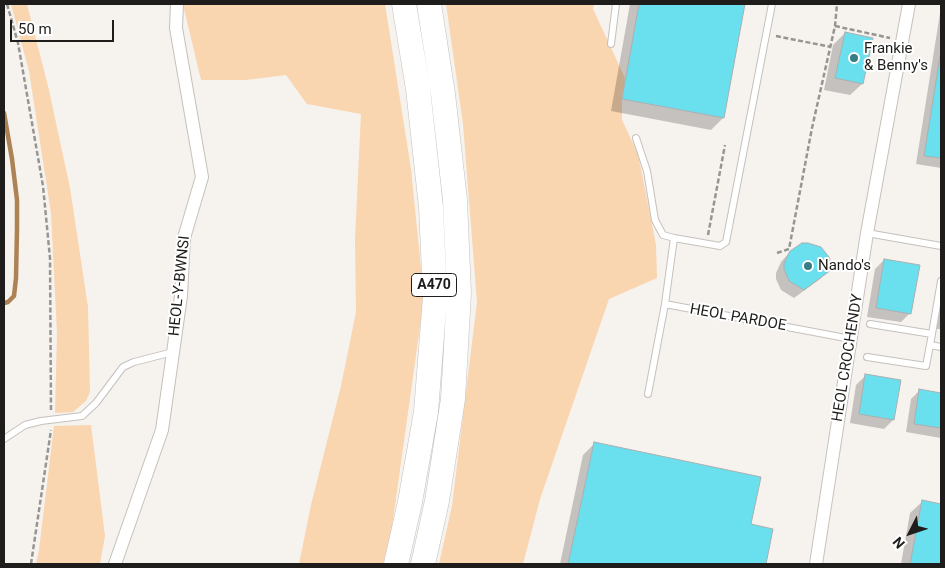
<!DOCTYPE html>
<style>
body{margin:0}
#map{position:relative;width:945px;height:568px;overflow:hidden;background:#f6f2ee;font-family:Roboto,sans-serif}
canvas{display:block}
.frame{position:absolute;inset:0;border:5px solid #1e1d1b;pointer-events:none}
.north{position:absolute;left:885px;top:508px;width:50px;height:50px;-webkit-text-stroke:4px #fff;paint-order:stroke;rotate:229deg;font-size:14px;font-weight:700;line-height:20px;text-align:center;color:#1e1d1b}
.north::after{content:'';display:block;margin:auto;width:18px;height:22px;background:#1e1d1b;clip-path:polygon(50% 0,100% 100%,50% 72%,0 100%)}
.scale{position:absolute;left:10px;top:20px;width:104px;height:22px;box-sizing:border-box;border:2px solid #1e1d1b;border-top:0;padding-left:6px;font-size:15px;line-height:18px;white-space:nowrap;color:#1e1d1b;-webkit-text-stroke:4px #fff;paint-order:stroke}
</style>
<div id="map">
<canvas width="945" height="568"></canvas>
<div class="frame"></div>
<div class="north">N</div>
<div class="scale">50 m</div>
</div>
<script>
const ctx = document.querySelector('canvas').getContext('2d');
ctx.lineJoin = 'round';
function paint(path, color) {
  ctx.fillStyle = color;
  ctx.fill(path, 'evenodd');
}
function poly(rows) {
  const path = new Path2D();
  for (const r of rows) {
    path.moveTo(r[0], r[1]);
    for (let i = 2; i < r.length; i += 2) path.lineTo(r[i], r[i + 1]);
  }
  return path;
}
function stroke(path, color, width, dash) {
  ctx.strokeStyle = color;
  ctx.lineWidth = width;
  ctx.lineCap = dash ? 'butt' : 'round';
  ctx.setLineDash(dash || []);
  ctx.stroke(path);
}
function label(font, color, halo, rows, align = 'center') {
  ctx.font = font + ' Roboto,sans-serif';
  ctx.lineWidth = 4;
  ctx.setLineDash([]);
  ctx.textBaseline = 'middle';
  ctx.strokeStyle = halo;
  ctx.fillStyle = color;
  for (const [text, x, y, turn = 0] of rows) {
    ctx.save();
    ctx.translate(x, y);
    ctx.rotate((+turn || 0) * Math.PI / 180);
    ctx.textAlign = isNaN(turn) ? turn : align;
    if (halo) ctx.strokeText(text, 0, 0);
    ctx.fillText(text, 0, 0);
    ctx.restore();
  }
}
paint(poly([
 [11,4,27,4,49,90,70,188,88,307,90,392,86,401,73,412,55,413,57,333,51,213,29,71],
 [184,4,385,4,411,169,424,298,391,534,383,564,299,564,311,505,341,386,356,312,355,239,361,114,307,104,286,75,246,80,201,80,184,9],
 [446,4,594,4,593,9,625,78,622,99,622,120,638,154,656,245,657,278,609,299,540,499,523,564,439,564,452,506,477,302,463,124],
 [91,425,105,536,100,564,36,564,39,550,54,426]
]), '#f9d5b0');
paint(poly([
 [630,4,744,4,723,118,711,130,611,111],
 [941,7,941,168,916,164],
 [845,33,862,84,850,95,824,90,833,45],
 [790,252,829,269,820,279,794,298,781,290,776,279,776,273,781,262],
 [884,260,910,313,901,322,867,317,875,269],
 [941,298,941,329,936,329],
 [865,376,893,420,884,429,850,423,856,385],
 [920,390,941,394,941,438,906,432,911,399],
 [595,443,750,525,771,530,764,564,560,564,583,455],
 [922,502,941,505,941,564,901,564,910,513]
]), '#0003');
stroke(poly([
 [4,113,12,159,17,200,17,229,16,278,14,296,8,302,4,303]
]), '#ad8355', 4.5);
const building = poly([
 [639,4,745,4,724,118,622,99,639,4],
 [845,32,873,38,863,84,835,78,845,32],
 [941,50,941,158,924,156,941,50],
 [802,243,808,243,821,247,829,257,831,263,831,270,804,290,789,281,784,269,784,263,790,251,802,243],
 [884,259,920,265,911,314,876,308,884,259],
 [865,374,901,380,894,420,859,414,865,374],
 [919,389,941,393,941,428,914,424,919,389],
 [594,442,761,477,751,524,773,529,766,564,568,564,594,442],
 [922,500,941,504,941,564,910,564,922,500]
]);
paint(building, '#6ae0ef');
stroke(building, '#a9afaf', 1);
const lane = poly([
 [772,4,726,242,720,246,674,238,665,304,851,339],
 [611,44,616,4],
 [636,138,647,171,655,220,663,235,674,238],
 [867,233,941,246],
 [870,324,932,334,941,281],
 [930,345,941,347],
 [867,357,926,366,932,334],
 [648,394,665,304],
 [4,439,25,425,41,421,82,416,96,403,123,367,134,362,173,352]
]);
const street = poly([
 [115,564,162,430,181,296,184,238,202,177,176,28,177,4],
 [816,564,867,233,909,4]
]);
const highway = poly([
 [396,564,410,502,426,412,435,297,431,207,418,89,404,4],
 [423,564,437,501,453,399,459,293,455,200,443,94,429,4]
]);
stroke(lane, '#c5c1bd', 8);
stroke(street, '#c5c1bd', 14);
stroke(highway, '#c5c1bd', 25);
stroke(poly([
 [7,4,18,43,43,186,50,258,51,412],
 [835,26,890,38],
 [776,36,831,47],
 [708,235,725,145],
 [777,253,789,249,812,128,835,26,837,4],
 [31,564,51,430]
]), '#979592', 2.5, [5, 2.5]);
stroke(lane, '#fff', 6);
stroke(street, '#fff', 12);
stroke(highway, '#fff', 24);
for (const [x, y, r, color] of [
 [854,58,5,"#367d86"],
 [808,266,5,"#367d86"]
]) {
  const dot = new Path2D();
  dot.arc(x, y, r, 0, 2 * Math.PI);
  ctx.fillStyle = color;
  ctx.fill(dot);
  stroke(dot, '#fff', 2);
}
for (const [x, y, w] of [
 [434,285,45]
]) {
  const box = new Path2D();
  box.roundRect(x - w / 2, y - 11.5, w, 23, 4);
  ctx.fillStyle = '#fff';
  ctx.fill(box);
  stroke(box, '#1e1d1b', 1);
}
label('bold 14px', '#1e1d1b', null, [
 ["A470",434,285]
]);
label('15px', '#1e1d1b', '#fff', [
 ["Frankie",864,49],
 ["& Benny's",864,66],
 ["Nando's",818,266]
], 'left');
label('15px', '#1e1d1b', '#fff', [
 ["HEOL-Y-BWNSI",180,286,-84],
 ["HEOL PARDOE",738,318,10],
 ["HEOL CROCHENDY",848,358,-81]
]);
</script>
